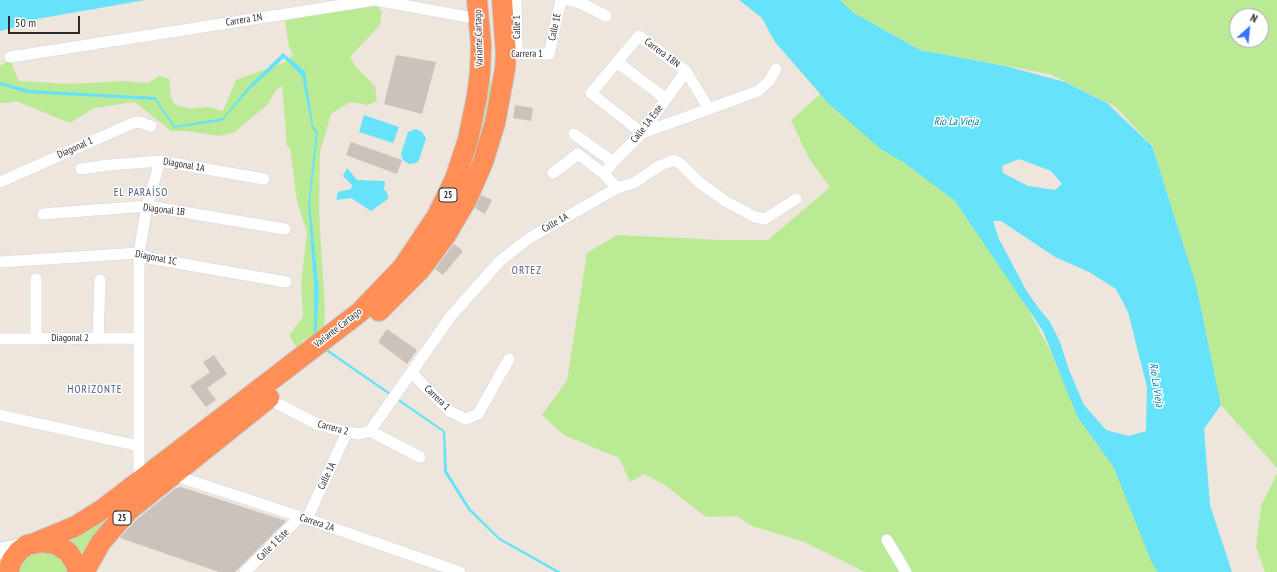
<!DOCTYPE html>
<meta charset="utf-8">
<style>
body{margin:0}
#map{position:relative;width:1277px;height:572px;overflow:hidden;background:#eee5dc;font-family:"PT Sans Narrow",sans-serif}
canvas{display:block}
.north{position:absolute;left:1229px;top:8px;width:40px;height:40px;box-sizing:border-box;background:#fff;border:1px solid #aaa;border-radius:50%;rotate:27deg;font-size:11px;font-weight:700;line-height:16px;text-align:center;color:#2b2b2b}
.north::after{content:'';display:block;margin:auto;width:14px;height:18px;background:#3973ff;clip-path:polygon(50% 0,100% 100%,50% 72%,0 100%)}
.scale{position:absolute;left:8px;top:16px;width:72px;height:18px;box-sizing:border-box;border:2px solid #2b2b2b;border-top:0;padding-left:5px;font-size:12px;line-height:14px;white-space:nowrap;color:#2b2b2b;-webkit-text-stroke:3px #fff;paint-order:stroke}
</style>
<div id="map">
<canvas width="1277" height="572"></canvas>
<div class="north">N</div>
<div class="scale">50 m</div>
</div>
<script>
const ctx = document.querySelector('canvas').getContext('2d');
ctx.lineJoin = 'round';
function paint(path, color) {
  ctx.fillStyle = color;
  ctx.fill(path, 'evenodd');
}
function poly(rows) {
  const path = new Path2D();
  for (const r of rows) {
    path.moveTo(r[0], r[1]);
    for (let i = 2; i < r.length; i += 2) path.lineTo(r[i], r[i + 1]);
  }
  return path;
}
function stroke(path, color, width, dash) {
  ctx.strokeStyle = color;
  ctx.lineWidth = width;
  ctx.lineCap = dash ? 'butt' : 'round';
  ctx.setLineDash(dash || []);
  ctx.stroke(path);
}
function label(font, color, halo, rows, align = 'center') {
  ctx.font = font + ' "PT Sans Narrow",sans-serif';
  ctx.lineWidth = 3;
  ctx.setLineDash([]);
  ctx.textBaseline = 'middle';
  ctx.strokeStyle = halo;
  ctx.fillStyle = color;
  for (const [text, x, y, turn = 0] of rows) {
    ctx.save();
    ctx.translate(x, y);
    ctx.rotate((+turn || 0) * Math.PI / 180);
    ctx.textAlign = isNaN(turn) ? turn : align;
    if (halo) ctx.strokeText(text, 0, 0);
    ctx.fillText(text, 0, 0);
    ctx.restore();
  }
}
paint(poly([
 [840,0,1277,0,1277,468,1221,405,1196,284,1152,146,1116,107,1050,74,920,50,854,13],
 [1237,16,1261,16,1261,40,1237,40],
 [377,6,382,11,380,25,350,57,355,66,375,86,377,101,368,105,350,102,331,114,320,152,319,211,325,310,324,331,303,340,297,348,289,335,303,317,301,283,307,233,297,201,290,148,287,146,282,86,276,90,268,104,235,132,219,136,187,131,171,131,135,102,94,108,70,123,16,101,7,103,0,103,0,66,10,60,19,81,69,84,123,81,148,83,159,76,169,79,171,97,175,105,191,109,207,107,223,111,236,80,283,63,293,55,289,47,285,21,344,9],
 [484,80,488,80,492,83,487,105,484,125,474,160,455,205,439,234,410,273,387,296,357,323,113,515,92,544,85,561,83,562,77,552,64,538,83,534,95,527,111,512,355,321,386,294,408,270,435,232,462,181,476,131,481,102,481,83],
 [826,89,927,170,993,244,1082,410,1176,572,865,572,804,542,752,526,737,516,706,517,665,485,644,474,630,482,619,458,564,435,542,415,567,380,587,253,617,235,721,240,768,240,830,187,810,160,791,120],
 [1277,473,1277,572,1265,572,1256,547,1261,506],
 [42,542,78,572,8,572]
]), '#bbea94');
paint(poly([
 [0,0,145,0,37,19,20,26,0,31],
 [739,0,840,0,854,13,920,50,1005,66,1065,82,1107,103,1152,146,1196,284,1221,405,1204,429,1210,505,1232,572,1158,572,1152,563,1114,468,1077,416,1043,331,955,201,903,162,882,150,829,104,775,42,762,18],
 [1019,159,1051,171,1062,184,1055,190,1028,186,1003,173,1002,166],
 [993,221,1001,221,1055,257,1089,272,1116,289,1128,312,1147,387,1146,431,1129,436,1106,430,1084,405,1069,370,1060,342,1050,322,1037,306,1026,290,999,239],
 [283,53,305,71,313,126,318,132,310,203,319,291,316,339,320,344,445,431,447,471,470,508,500,538,561,572,556,572,499,540,468,510,444,472,443,432,317,345,314,340,314,284,308,204,316,133,312,128,302,76,284,58,248,91,222,121,174,128,155,100,26,93,0,85,0,82,30,90,155,97,175,126,223,118,247,88],
 [364,115,399,127,393,143,359,132],
 [416,129,422,132,426,138,419,160,416,163,409,164,403,160,401,154,408,132],
 [347,168,357,180,385,181,384,189,388,195,388,199,371,211,351,198,336,200,338,192,351,189,352,185,343,176]
]), '#66e2fa');
paint(poly([
 [396,55,436,62,422,114,384,104],
 [515,105,533,108,531,121,513,118],
 [351,142,402,160,397,174,346,155],
 [481,195,492,200,485,214,475,208],
 [454,244,463,251,443,275,435,269],
 [387,329,417,350,407,364,378,342],
 [214,355,227,374,207,388,216,400,206,407,190,386,210,372,203,362],
 [181,487,212,497,286,521,235,572,219,572,120,538,136,520,176,488]
]), '#c9c3bb');
const street = poly([
 [516,0,517,54],
 [568,0,583,4,606,16],
 [506,54,549,54,561,0],
 [10,57,375,0,479,19],
 [617,62,666,99],
 [709,109,686,71,639,36,591,93,642,133,709,109,758,91,769,81,776,69],
 [574,134,613,162],
 [81,169,108,165,160,161,264,179],
 [553,173,578,154,604,174,617,188],
 [604,174,613,162,642,133,686,71],
 [0,182,133,123,139,122,151,126],
 [43,214,147,206,285,229],
 [0,262,139,253,149,258,286,282],
 [98,338,100,280],
 [0,339,139,338],
 [36,339,36,279],
 [412,373,449,411,466,419,478,414,509,359],
 [269,399,319,425,347,432,359,434,370,431,420,457],
 [0,415,139,446],
 [370,431,451,316,500,261,528,239,617,188,634,183,659,166,674,160,681,164,699,182,725,201,755,217,765,219,796,199],
 [173,475,307,519,460,572],
 [139,481,139,253,147,206,160,161],
 [307,519,347,432],
 [887,540,906,572],
 [245,572,300,517]
]);
const secondary = poly([
 [0,551,27,545]
]);
const highway = poly([
 [379,311,420,270,446,235,467,199,483,162,495,123,505,69,506,54,502,0],
 [35,543,76,526,103,509,360,312,403,267,437,216,455,179,468,140,477,96,480,73,481,45,477,0],
 [8,572,12,560,19,551,27,545,42,542,56,544,68,552,76,564,78,572],
 [84,572,101,542,128,511,269,398]
]);
stroke(street, '#d1d7e5', 12);
stroke(secondary, '#d1d7e5', 18);
stroke(highway, '#c8c8c8', 22);
stroke(street, '#fff', 11);
stroke(secondary, '#fff', 16);
stroke(highway, '#ff8e57', 20);
for (const [x, y, w] of [
 [448,195,18],
 [122,518,18]
]) {
  const box = new Path2D();
  box.roundRect(x - w / 2, y - 7, w, 14, 3);
  ctx.fillStyle = '#fff';
  ctx.fill(box);
  stroke(box, '#2b2b2b', 1);
}
label('bold 9px', '#2b2b2b', null, [
 ["25",448,195],
 ["25",122,518]
]);
label('10px', '#2b2b2b', '#fff', [
 ["Carrera 1N",244,20,-9],
 ["Calle 1",517,27,-91],
 ["Calle 1E",555,27,-78],
 ["Variante Cartago",479,38,-92],
 ["Carrera 18N",662,53,37],
 ["Carrera 1",527,54,-1],
 ["Calle 1A Este",647,124,-52],
 ["Diagonal 1",75,148,-24],
 ["Diagonal 1A",184,165,10],
 ["Diagonal 1B",164,210,7],
 ["Calle 1A",555,223,-29],
 ["Diagonal 1C",156,258,11],
 ["Variante Cartago",338,328,-38],
 ["Diagonal 2",70,338],
 ["Carrera 1",437,398,44],
 ["Carrera 2",333,428,15],
 ["Calle 1A",327,476,-65],
 ["Carrera 2A",317,523,18],
 ["Calle 1 Este",273,545,-45]
]);
label('italic 11px', '#027ca2', '#fff', [
 ["Río La Vieja",956,122],
 ["Río La Vieja",1156,385,81]
]);
ctx.letterSpacing = '1px';
label('11px', '#475881', '#fff', [
 ["EL PARAÍSO",141,193],
 ["ORTEZ",527,271],
 ["HORIZONTE",95,390]
]);
ctx.letterSpacing = '0px';
</script>
